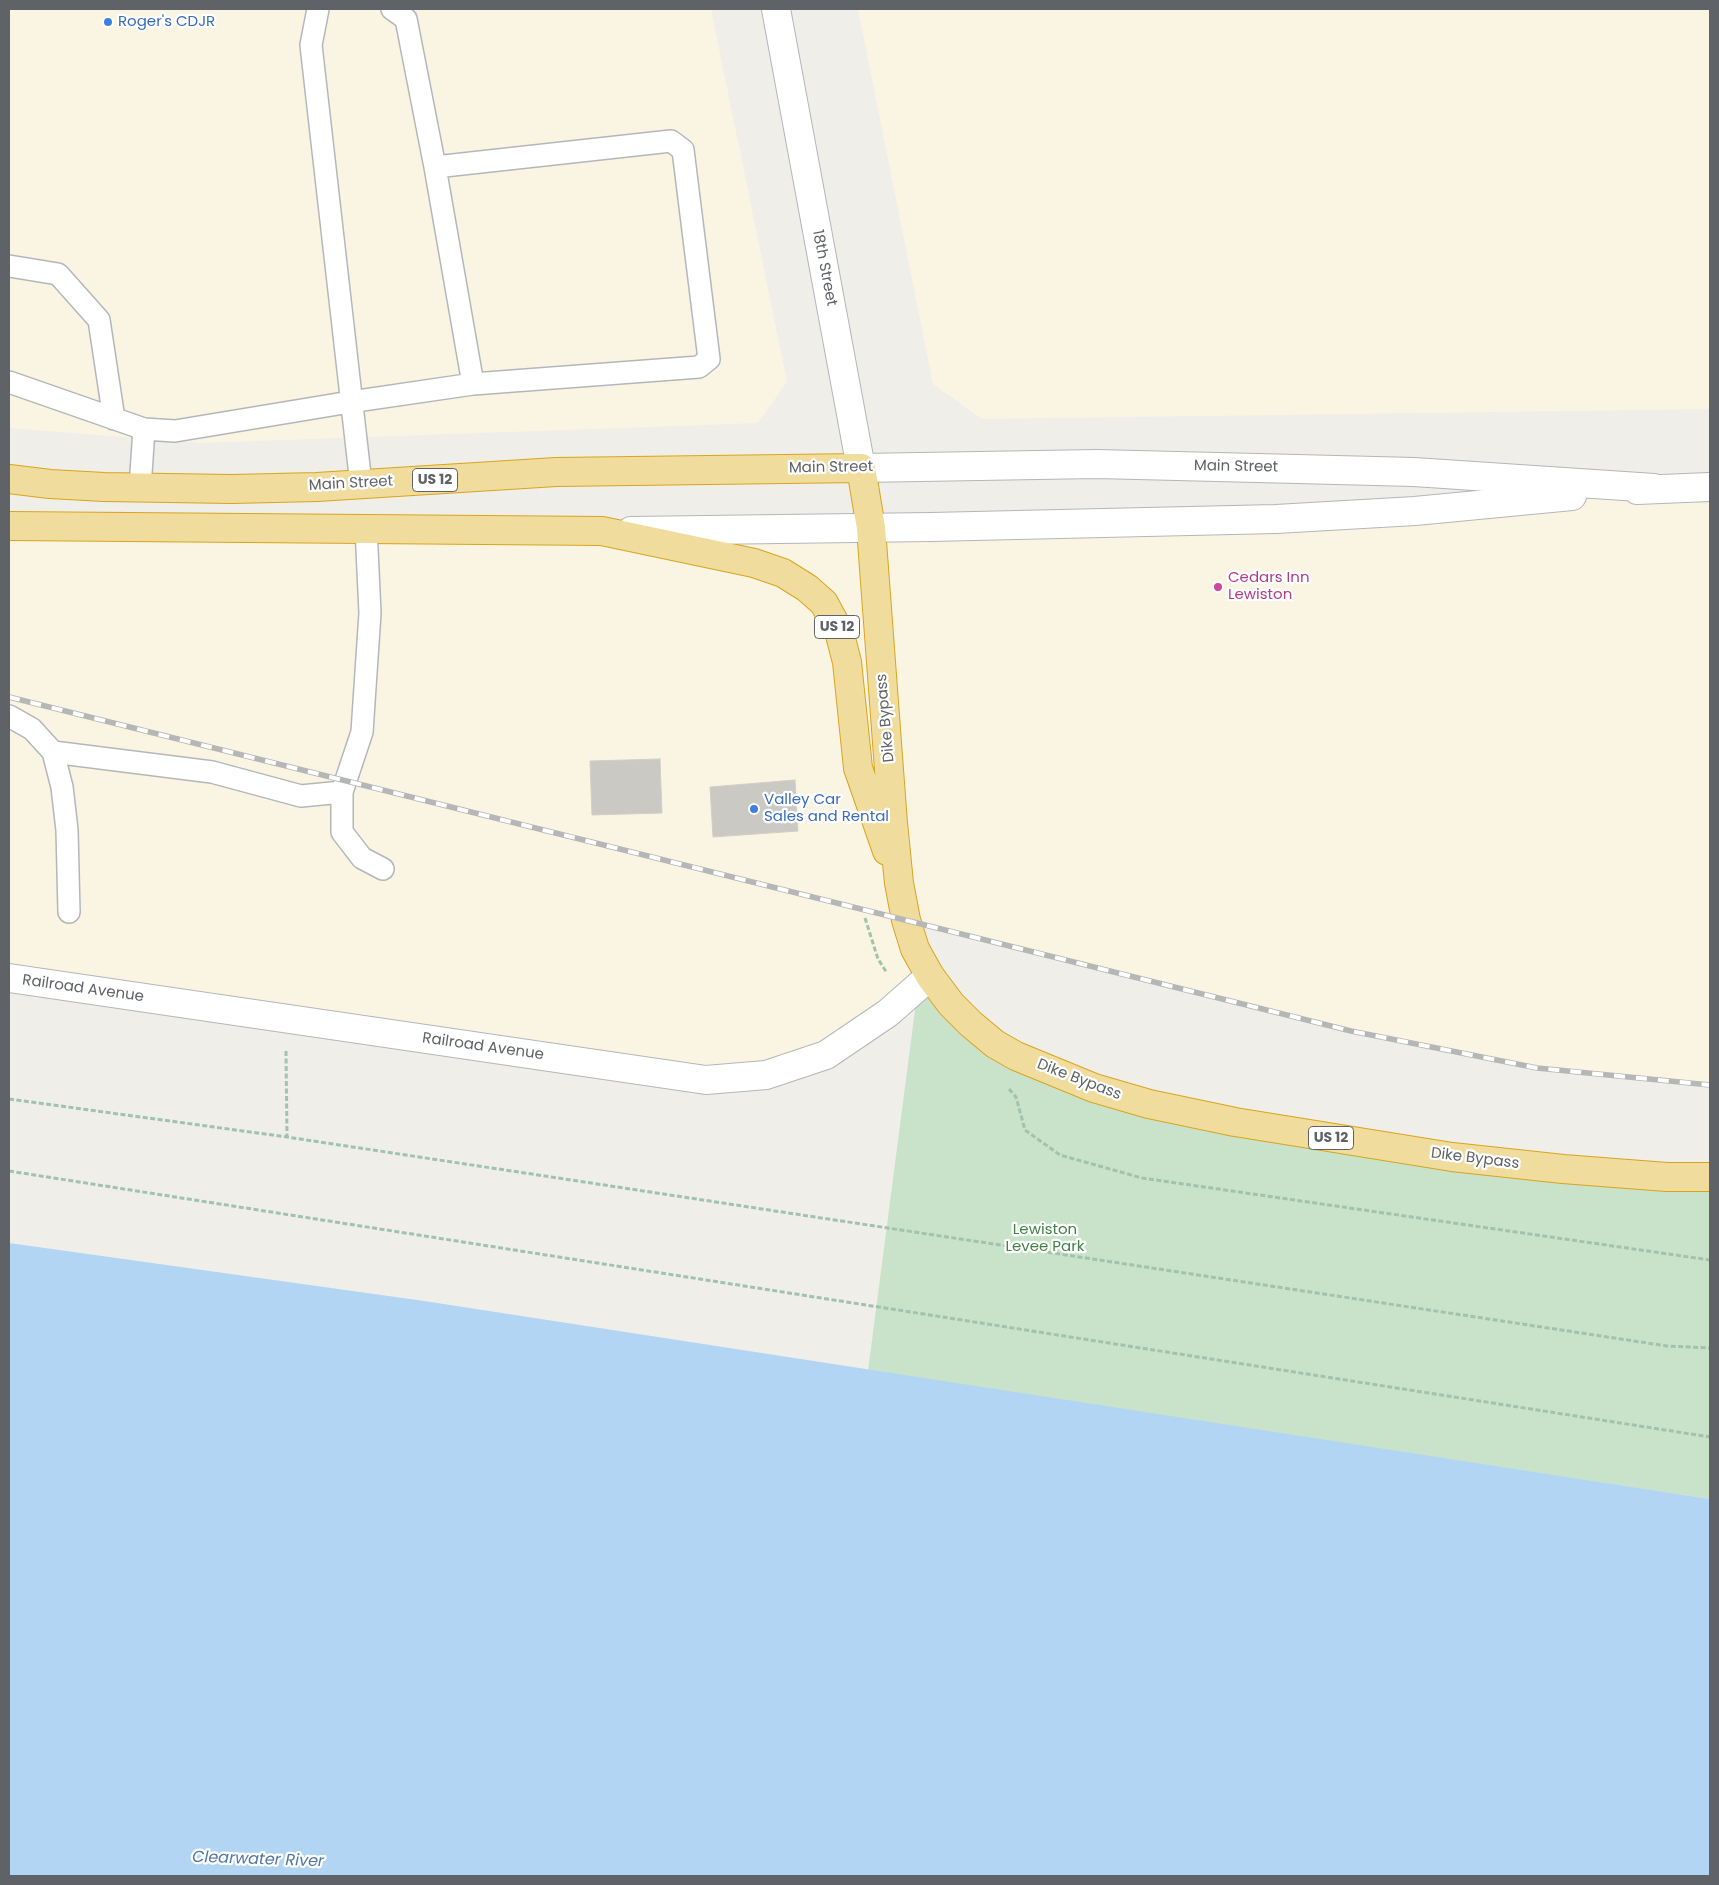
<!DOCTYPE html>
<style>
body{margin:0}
#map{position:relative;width:1719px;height:1885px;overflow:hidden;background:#efeee8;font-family:Poppins,sans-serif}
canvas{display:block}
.frame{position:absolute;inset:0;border:10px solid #5f6266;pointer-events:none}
</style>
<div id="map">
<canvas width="1719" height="1885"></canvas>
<div class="frame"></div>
</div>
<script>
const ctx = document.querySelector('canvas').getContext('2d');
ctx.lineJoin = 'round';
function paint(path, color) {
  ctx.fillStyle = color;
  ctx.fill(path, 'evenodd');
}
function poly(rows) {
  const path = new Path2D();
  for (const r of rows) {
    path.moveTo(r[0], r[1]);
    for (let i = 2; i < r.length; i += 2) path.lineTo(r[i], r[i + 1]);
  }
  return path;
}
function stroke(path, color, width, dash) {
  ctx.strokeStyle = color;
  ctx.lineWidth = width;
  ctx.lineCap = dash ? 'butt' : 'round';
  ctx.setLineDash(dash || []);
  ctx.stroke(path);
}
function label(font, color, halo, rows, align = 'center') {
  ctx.font = font + ' Poppins,sans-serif';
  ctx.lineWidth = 4.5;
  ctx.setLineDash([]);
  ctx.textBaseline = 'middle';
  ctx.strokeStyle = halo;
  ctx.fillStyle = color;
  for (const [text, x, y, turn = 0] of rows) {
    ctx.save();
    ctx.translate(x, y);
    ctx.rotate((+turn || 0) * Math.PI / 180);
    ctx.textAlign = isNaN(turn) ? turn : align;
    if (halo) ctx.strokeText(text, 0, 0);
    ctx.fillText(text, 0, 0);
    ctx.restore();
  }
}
paint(poly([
 [9,9,711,9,787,382,758,423,201,443,9,428],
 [858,9,1710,9,1710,409,982,419,933,384],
 [1710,487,1710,1083,1620,1077,1449,1052,906,920,918,987,766,1075,9,976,9,526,698,531]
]), '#faf5e2');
paint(poly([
 [918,987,971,1024,1149,1104,1710,1177,1710,1499,868,1371]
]), '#c8e3c9');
paint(poly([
 [9,1243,424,1301,1710,1499,1710,1876,9,1876]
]), '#b2d5f4');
const building = poly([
 [660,759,662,813,592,815,590,761,660,759],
 [795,780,798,831,713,837,710,787,795,780]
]);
paint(building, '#cac9c4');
stroke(building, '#d3cfc7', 1);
const lane = poly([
 [318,9,311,45,361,484],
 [392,9,406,19,435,167],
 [9,266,58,274,99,320,114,419],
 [9,382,144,429,175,431,350,402,473,384,699,367,709,359,683,150,671,141,435,167,473,384],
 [140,488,144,429],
 [366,528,370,613,362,732,342,792,342,832,362,858,383,869],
 [9,716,32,729,53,752,62,787,67,830,69,912],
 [53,752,212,772,301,796,342,792]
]);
const street = poly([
 [9,978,706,1080,766,1075,826,1055,888,1013,930,976]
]);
const secondary = poly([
 [776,9,861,468,1097,464,1297,469,1414,472,1654,488],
 [1637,490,1710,487],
 [631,531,931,527,1276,519,1415,511,1572,496]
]);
const highway = poly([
 [9,479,50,484,104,487,232,489,317,487,556,472,861,468,871,528,893,823,899,883,906,920,915,949,930,976,951,1004,971,1024,995,1044,1016,1056,1094,1088,1149,1104,1235,1122,1452,1157,1563,1169,1667,1177,1710,1177],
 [9,526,602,531,754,563,783,573,807,588,824,603,839,631,847,662,858,768,887,851]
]);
stroke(lane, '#b4b7ba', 24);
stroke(street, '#b4b7ba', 30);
stroke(secondary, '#b4b6ba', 30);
stroke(highway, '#d8a41e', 30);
stroke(poly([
 [865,918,878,959,887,973],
 [286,1051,287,1137],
 [1009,1089,1016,1097,1025,1130,1060,1155,1142,1178,1710,1260],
 [9,1099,287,1137,1667,1346,1710,1348],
 [9,1171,1710,1437]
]), '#a1c3ad', 3, [5, 2.5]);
stroke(lane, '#fff', 21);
stroke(street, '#fff', 28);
stroke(secondary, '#fff', 28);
stroke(highway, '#f0dd9e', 28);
const rail = poly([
 [9,697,1351,1031,1537,1068,1710,1085]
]);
stroke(rail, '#b5b6b6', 5.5);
stroke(rail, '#fff', 4, [11]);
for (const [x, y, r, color] of [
 [108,22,5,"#3f7fe0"],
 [1218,587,5,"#d1479c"],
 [754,809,5,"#3f7fe0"]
]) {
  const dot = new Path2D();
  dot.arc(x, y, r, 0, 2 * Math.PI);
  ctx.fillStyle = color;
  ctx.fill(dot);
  stroke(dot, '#fff', 2);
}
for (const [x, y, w] of [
 [435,480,45],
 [837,627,45],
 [1331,1138,45]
]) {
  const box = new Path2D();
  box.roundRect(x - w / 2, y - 11.5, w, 23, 4);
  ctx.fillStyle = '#fff';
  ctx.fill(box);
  stroke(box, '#5f6266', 1);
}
label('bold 14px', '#5f6266', null, [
 ["US 12",435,480],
 ["US 12",837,627],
 ["US 12",1331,1138]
]);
label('15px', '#366cbe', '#fff', [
 ["Roger's CDJR",118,22],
 ["Valley Car",764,800],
 ["Sales and Rental",764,817]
], 'left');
label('15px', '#5f6266', '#fff', [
 ["18th Street",824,268,79],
 ["Main Street",1236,467,1],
 ["Main Street",831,468,-1],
 ["Main Street",351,484,-3],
 ["Dike Bypass",886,718,-95],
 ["Railroad Avenue",83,989,8],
 ["Railroad Avenue",483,1047,8],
 ["Dike Bypass",1079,1080,21],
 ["Dike Bypass",1475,1159,7]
]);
label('15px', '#b23c85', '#fff', [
 ["Cedars Inn",1228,578],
 ["Lewiston",1228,595]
], 'left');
label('15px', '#428247', '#fff', [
 ["Lewiston",1045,1230],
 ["Levee Park",1045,1247]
]);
label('italic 16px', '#5077a5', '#fff', [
 ["Clearwater River",258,1860,2]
]);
</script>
